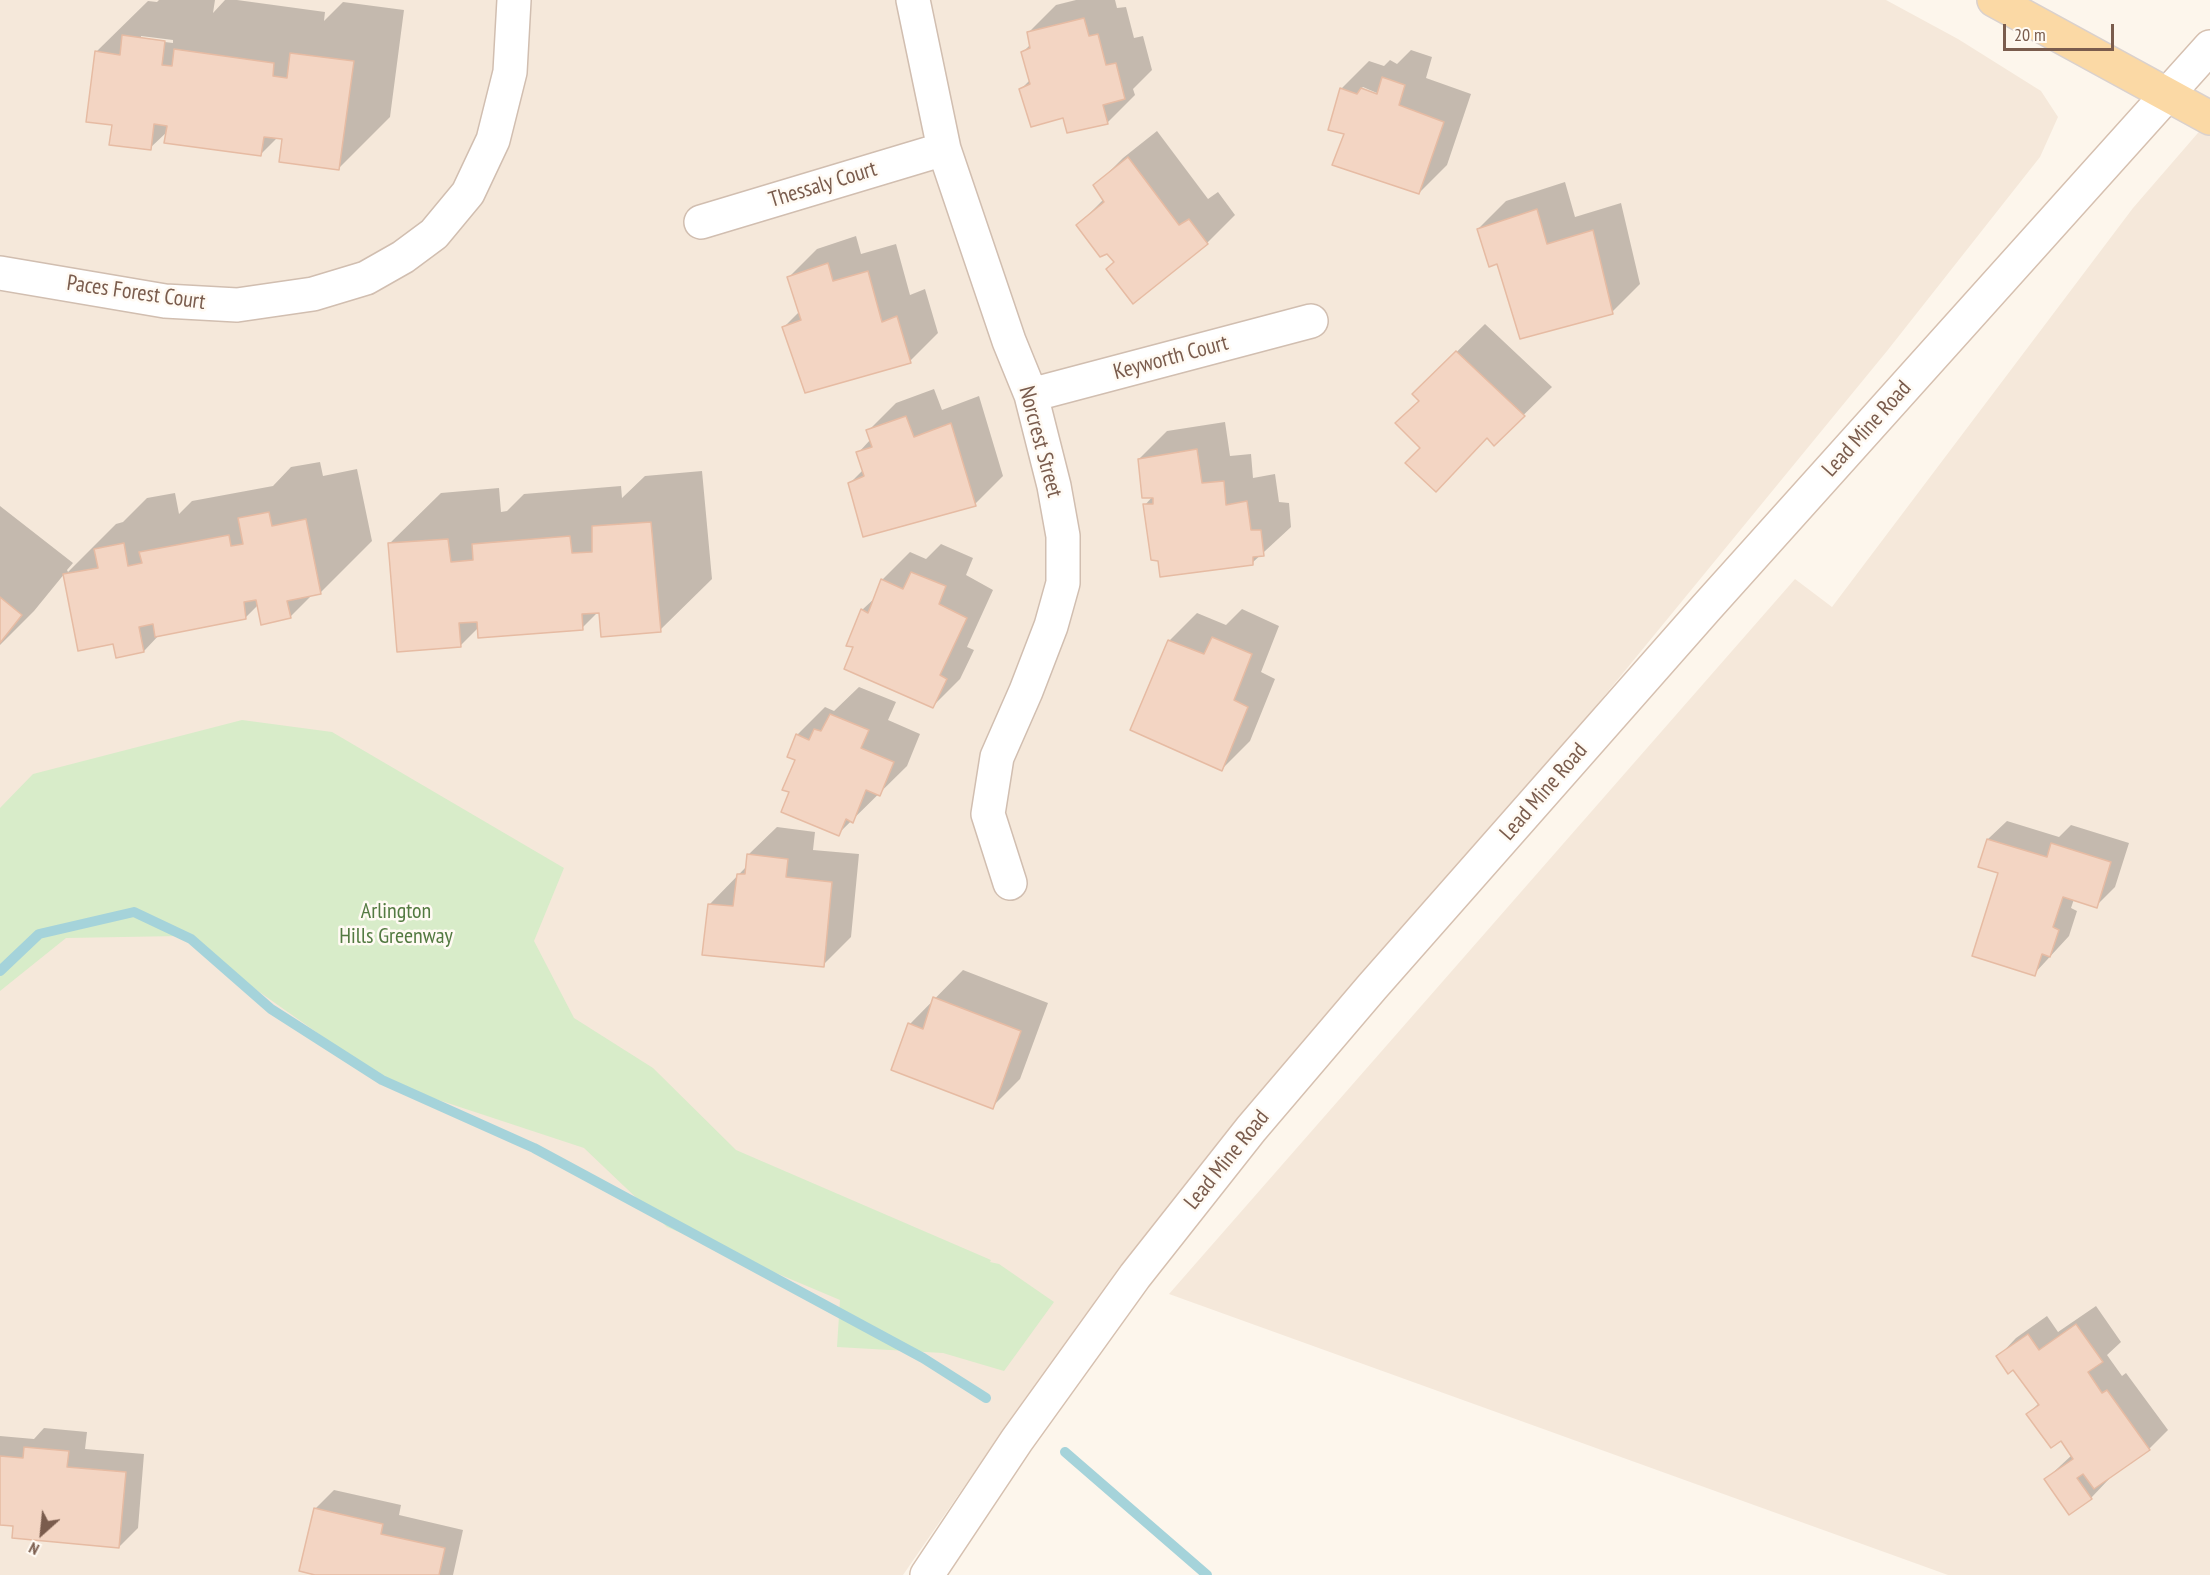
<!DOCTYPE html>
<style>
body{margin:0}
#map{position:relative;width:2210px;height:1575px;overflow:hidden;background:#fdf6ec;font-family:"PT Sans Narrow",sans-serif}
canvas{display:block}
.north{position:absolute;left:12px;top:1503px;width:60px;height:60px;-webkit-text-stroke:4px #fffaf3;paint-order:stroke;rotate:207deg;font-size:16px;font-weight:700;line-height:24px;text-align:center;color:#7a5c4d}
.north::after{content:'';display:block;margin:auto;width:21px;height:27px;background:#7a5c4d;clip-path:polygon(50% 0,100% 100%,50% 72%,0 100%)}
.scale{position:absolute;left:2003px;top:24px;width:111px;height:27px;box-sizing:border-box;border:3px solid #7a5c4d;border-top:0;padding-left:8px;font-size:18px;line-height:21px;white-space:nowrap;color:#7a5c4d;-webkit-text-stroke:4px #fffaf3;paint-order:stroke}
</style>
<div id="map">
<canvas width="2210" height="1575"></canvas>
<div class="north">N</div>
<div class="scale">20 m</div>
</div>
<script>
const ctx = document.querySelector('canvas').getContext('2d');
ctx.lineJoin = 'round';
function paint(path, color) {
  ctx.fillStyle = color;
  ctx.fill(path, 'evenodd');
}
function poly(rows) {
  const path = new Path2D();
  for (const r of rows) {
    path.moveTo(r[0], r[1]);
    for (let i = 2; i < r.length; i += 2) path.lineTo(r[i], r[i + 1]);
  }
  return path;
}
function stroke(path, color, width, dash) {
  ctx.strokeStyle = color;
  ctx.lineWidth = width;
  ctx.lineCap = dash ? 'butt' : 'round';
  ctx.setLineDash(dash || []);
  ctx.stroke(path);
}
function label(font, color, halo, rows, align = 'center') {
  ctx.font = font + ' "PT Sans Narrow",sans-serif';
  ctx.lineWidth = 5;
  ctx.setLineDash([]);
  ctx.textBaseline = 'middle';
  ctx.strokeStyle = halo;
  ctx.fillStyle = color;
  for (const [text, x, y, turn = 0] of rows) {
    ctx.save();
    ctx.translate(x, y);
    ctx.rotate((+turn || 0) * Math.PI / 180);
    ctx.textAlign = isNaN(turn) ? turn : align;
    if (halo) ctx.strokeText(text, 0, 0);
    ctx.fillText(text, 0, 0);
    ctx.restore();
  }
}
paint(poly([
 [0,0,1886,0,1958,39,2041,91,2058,117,2040,157,1887,351,1006,1426,903,1575,0,1575],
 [2210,119,2210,1575,1948,1575,1169,1294,1795,579,1832,607,2133,208]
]), '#f5e8da');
paint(poly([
 [242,720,332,732,564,868,534,941,574,1018,653,1068,736,1150,991,1260,990,1262,999,1264,1054,1302,1004,1371,943,1353,837,1347,840,1300,667,1227,584,1148,390,1084,180,936,66,938,0,991,0,808,33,774]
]), '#d8ecc9');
paint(poly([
 [159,0,215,0,213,13,225,0,237,0,325,12,324,21,343,2,404,10,390,117,339,168,283,138,278,137,261,154,168,131,150,148,114,124,96,52,148,1,157,2],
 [141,36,173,40,173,43,141,39],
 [1076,0,1115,0,1117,8,1126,7,1134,38,1143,36,1152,70,1133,89,1135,95,1107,123,1064,116,1021,89,1030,80,1023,52,1031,44,1028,33,1056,5],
 [1411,50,1432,57,1426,78,1471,94,1447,165,1419,193,1346,133,1341,89,1369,61,1384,66,1390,60,1397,64],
 [1363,87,1384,96,1383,99,1360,89],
 [1157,131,1208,199,1218,192,1235,215,1207,243,1115,262,1078,225,1104,199,1095,186,1123,158],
 [1565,182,1575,217,1621,203,1640,284,1612,312,1478,229,1506,201],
 [856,236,861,254,896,244,910,295,925,289,938,333,910,361,784,327,800,311,789,277,817,249],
 [1485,324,1552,387,1494,444,1487,437,1422,448,1420,400,1414,394],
 [934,389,942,410,979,396,1003,476,975,504,849,484,864,469,858,453,871,439,868,431,896,403],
 [1225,422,1230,456,1251,454,1253,478,1275,474,1279,502,1289,503,1291,527,1252,563,1145,505,1153,496,1139,459,1167,431],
 [320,462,323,476,357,469,372,541,321,592,313,594,290,617,258,605,246,617,160,634,144,651,114,642,79,649,65,573,34,611,0,645,0,506,73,563,67,570,68,572,116,524,123,522,147,498,175,493,179,514,192,501,273,486,291,467],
 [702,471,712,579,660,630,600,610,582,628,479,627,460,646,389,544,441,493,499,488,501,512,507,511,524,494,621,486,622,498,645,476],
 [941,544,973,558,966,575,993,590,967,647,974,650,960,679,932,707,855,647,862,610,876,597,882,580,910,552,926,559],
 [1242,609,1279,626,1261,672,1275,679,1250,741,1222,769,1169,641,1197,613,1226,625],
 [859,687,896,702,888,720,920,734,907,766,838,834,791,791,797,760,797,735,825,707,834,711],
 [2007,821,2059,837,2071,825,2129,843,2115,887,2096,906,2074,899,2071,908,2077,911,2069,936,2034,974,1988,839],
 [777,827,815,832,813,850,859,854,851,937,823,965,709,905,748,865,749,854],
 [963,970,1048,1003,1020,1079,992,1107,910,1024],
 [2096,1306,2121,1342,2107,1355,2122,1376,2126,1373,2168,1430,2149,1449,2108,1478,2109,1479,2091,1498,2046,1479,2072,1455,2062,1439,2028,1414,2039,1403,2014,1367,1998,1357,2016,1338,2047,1316,2058,1332],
 [44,1428,87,1432,85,1449,144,1454,138,1528,119,1547,0,1524,0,1436,34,1439],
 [334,1490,401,1505,399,1515,463,1530,453,1575,322,1575,315,1509]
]), '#0003');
stroke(poly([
 [0,971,39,934,134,912,191,939,271,1009,382,1080,534,1148,923,1358,986,1398],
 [1065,1452,1207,1575]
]), '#a5d3da', 10);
const building = poly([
 [1084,18,1089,36,1098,34,1106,65,1116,63,1125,99,1103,105,1108,124,1067,133,1063,118,1031,127,1019,89,1030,84,1021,52,1030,48,1027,32,1084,18],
 [122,35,165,41,162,65,172,66,174,49,274,63,273,76,287,78,290,53,354,61,339,170,279,162,282,139,264,137,261,156,164,143,167,126,154,124,151,150,109,145,112,125,86,122,95,51,120,55,122,35],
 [1382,77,1405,85,1399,105,1444,122,1419,194,1332,165,1344,134,1328,130,1340,88,1357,94,1361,88,1377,94,1382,77],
 [1128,157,1179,225,1189,219,1208,244,1133,304,1106,269,1114,262,1107,254,1100,257,1076,225,1104,202,1093,185,1128,157],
 [1537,209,1547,244,1593,230,1613,314,1520,339,1497,264,1489,267,1477,229,1537,209],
 [828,263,833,281,868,271,882,322,897,316,911,363,805,393,782,327,801,320,787,277,828,263],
 [1456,351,1525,416,1494,446,1487,438,1436,492,1405,463,1420,448,1395,423,1419,401,1412,394,1456,351],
 [906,416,914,437,951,423,976,506,863,537,848,483,864,476,856,452,872,447,866,430,906,416],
 [1197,449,1202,483,1224,481,1226,505,1247,501,1251,530,1261,530,1264,556,1253,557,1253,565,1160,577,1158,561,1151,560,1143,504,1153,504,1153,498,1142,498,1138,459,1197,449],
 [269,512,272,526,306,519,321,594,287,601,291,618,261,625,256,600,244,602,246,619,155,637,153,624,139,627,144,652,116,658,113,644,78,651,63,574,98,568,94,549,124,543,128,566,142,563,139,552,229,535,231,546,243,544,238,518,269,512],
 [651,522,661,632,601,637,599,613,582,614,583,630,478,638,477,622,459,623,461,647,397,652,388,543,448,539,451,562,473,560,472,544,570,536,572,553,592,552,592,526,651,522],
 [911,572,946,586,939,604,967,618,940,675,947,679,933,708,844,669,853,647,846,646,861,609,868,613,881,579,903,589,911,572],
 [0,597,22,615,0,643,0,597],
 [1212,637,1252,654,1234,700,1248,707,1222,771,1130,730,1168,640,1204,654,1212,637],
 [830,714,869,730,861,748,894,762,880,796,866,790,853,823,846,819,839,836,781,812,789,792,782,790,795,760,787,757,796,734,809,740,814,729,821,731,830,714],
 [1987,839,2047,857,2051,843,2111,862,2097,908,2063,897,2053,927,2059,930,2050,957,2042,954,2035,976,1972,956,1998,873,1978,867,1987,839],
 [747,854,788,859,786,877,832,882,824,967,702,955,708,904,733,906,737,874,745,874,747,854],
 [933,997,1021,1031,993,1109,891,1070,908,1023,923,1029,933,997],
 [2076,1324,2103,1362,2088,1372,2102,1393,2107,1390,2150,1450,2094,1489,2083,1474,2077,1478,2092,1499,2069,1515,2044,1479,2073,1459,2061,1441,2051,1448,2026,1414,2039,1405,2013,1370,2008,1374,1996,1356,2028,1334,2039,1350,2076,1324],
 [24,1447,69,1451,67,1467,126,1472,119,1548,12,1538,13,1526,0,1525,0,1456,23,1458,24,1447],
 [314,1508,383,1524,381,1534,445,1548,439,1575,315,1575,299,1571,314,1508]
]);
paint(building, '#f3d5c3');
stroke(building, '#e6bba3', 1.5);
const street = poly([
 [913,0,944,149,1009,341,1031,395,1054,486,1063,536,1063,583,1051,626,1026,691,997,757,988,814,1010,883],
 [701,222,944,149],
 [0,273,165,301,237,305,313,294,366,278,403,257,434,234,468,193,493,140,510,72,514,0],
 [1031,395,1311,321]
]);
const secondary = poly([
 [927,1575,1017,1440,1135,1276,1251,1129,1372,987,1706,608,2210,47]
]);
const primary = poly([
 [1994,0,2210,118]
]);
stroke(street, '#d1beb0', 36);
stroke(secondary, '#d6c0b0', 36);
stroke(primary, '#dad1cd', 36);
stroke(street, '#fff', 33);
stroke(secondary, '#fff', 33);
stroke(primary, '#fbd9a5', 33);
label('22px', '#7a5c4d', '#fffaf3', [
 ["Thessaly Court",823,185,-17],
 ["Paces Forest Court",136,293,8],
 ["Keyworth Court",1171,358,-15],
 ["Lead Mine Road",1867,429,-48],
 ["Norcrest Street",1040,442,75],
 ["Lead Mine Road",1544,792,-49],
 ["Lead Mine Road",1227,1160,-51]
]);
label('22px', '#537a41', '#fffaf3', [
 ["Arlington",396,912],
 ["Hills Greenway",396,937]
]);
</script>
